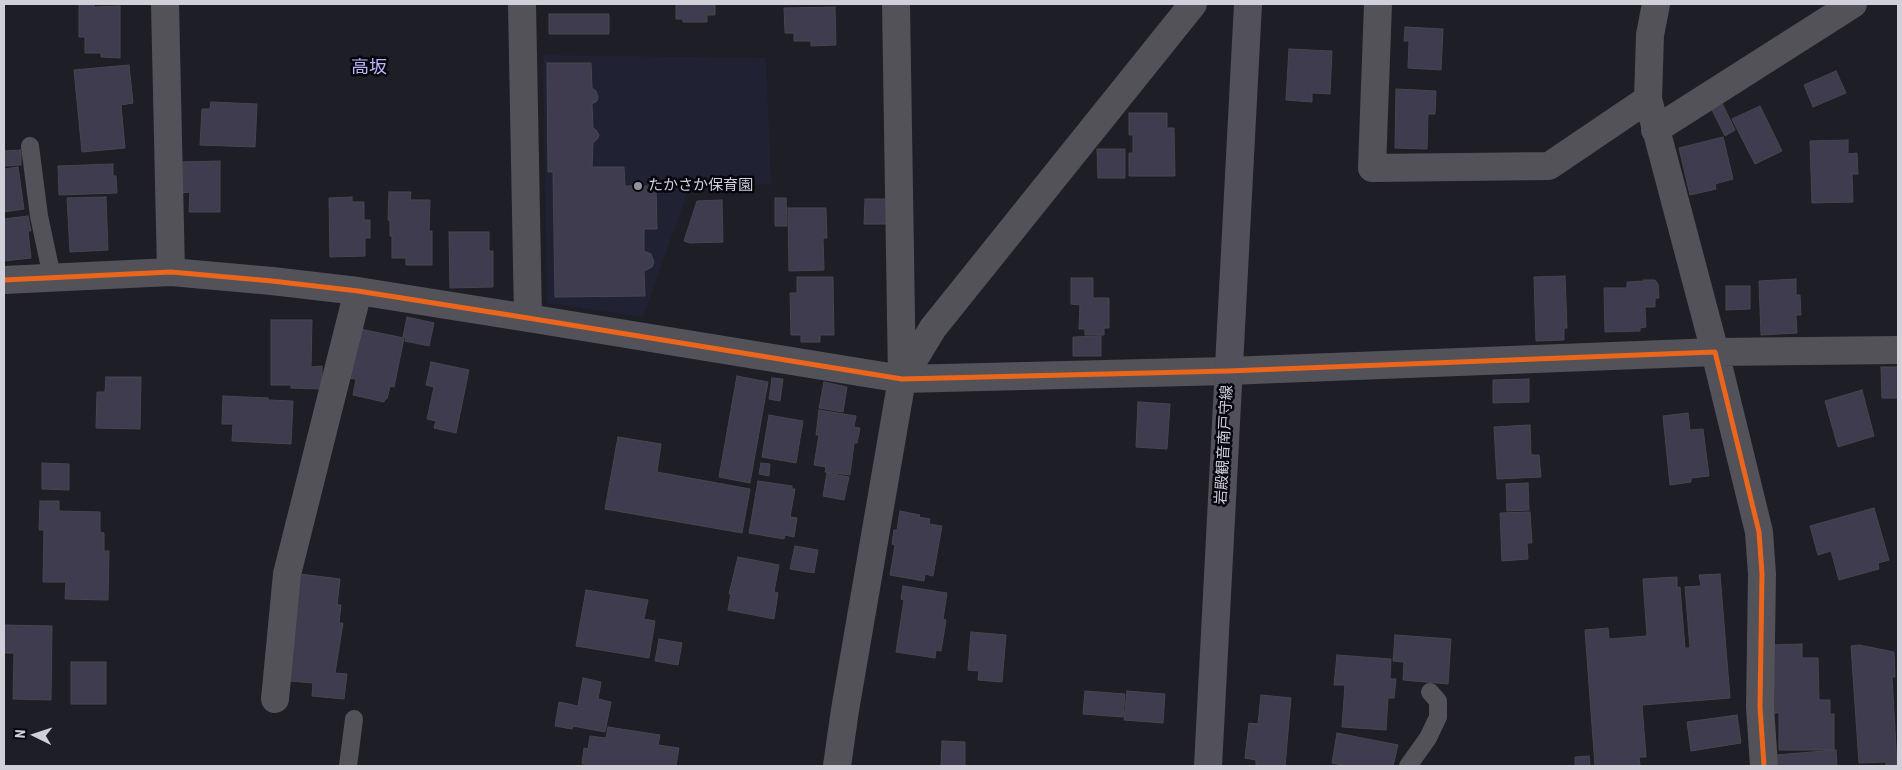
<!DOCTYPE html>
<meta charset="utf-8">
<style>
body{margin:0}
#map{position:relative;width:1902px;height:770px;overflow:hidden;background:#1e1e26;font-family:"Roboto Condensed",sans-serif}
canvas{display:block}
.frame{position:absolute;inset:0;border:5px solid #d0d0db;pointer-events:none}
.north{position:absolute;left:10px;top:710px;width:50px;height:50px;-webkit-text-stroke:4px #06060c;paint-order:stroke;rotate:274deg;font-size:14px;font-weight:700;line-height:20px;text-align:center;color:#d0d0db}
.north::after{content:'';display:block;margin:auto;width:18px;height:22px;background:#d0d0db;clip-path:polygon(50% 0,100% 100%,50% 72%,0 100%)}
</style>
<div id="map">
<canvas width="1902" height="770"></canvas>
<div class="frame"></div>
<div class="north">N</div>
</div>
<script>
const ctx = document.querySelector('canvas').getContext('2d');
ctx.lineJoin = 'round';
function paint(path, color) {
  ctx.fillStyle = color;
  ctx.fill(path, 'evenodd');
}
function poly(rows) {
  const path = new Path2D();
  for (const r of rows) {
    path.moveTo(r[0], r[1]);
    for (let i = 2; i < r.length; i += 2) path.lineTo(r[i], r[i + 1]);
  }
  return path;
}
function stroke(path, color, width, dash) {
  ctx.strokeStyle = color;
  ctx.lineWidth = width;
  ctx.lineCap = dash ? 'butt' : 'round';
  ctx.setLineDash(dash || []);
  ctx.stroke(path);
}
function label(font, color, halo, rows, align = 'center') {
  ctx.font = font + ' "Roboto Condensed","Noto Sans JP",sans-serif';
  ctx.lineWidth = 5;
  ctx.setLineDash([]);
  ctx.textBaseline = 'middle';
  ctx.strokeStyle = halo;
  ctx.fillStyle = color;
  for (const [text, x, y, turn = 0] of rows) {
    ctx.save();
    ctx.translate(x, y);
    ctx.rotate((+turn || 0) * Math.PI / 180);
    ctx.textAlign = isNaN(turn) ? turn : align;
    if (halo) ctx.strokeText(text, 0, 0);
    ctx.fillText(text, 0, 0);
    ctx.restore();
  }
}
paint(poly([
 [543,55,766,58,771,184,689,188,643,317,547,303]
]), '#212134');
const building = poly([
 [79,4,94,4,94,7,120,6,120,58,101,57,101,53,85,53,85,37,79,37,79,4],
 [676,4,715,4,715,15,707,15,707,22,683,22,683,19,676,19,676,4],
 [835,7,836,45,811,46,811,41,794,41,794,33,785,33,784,8,835,7],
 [549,14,609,14,609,34,549,34,549,14],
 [1405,27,1443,29,1441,70,1408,68,1409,41,1404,41,1405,27],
 [1289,49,1332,51,1330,94,1312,93,1312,102,1286,100,1289,49],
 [547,63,591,63,592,88,596,91,598,97,597,101,592,104,593,128,596,130,599,135,598,138,593,143,592,167,624,167,625,186,656,186,657,229,644,229,644,251,651,254,654,262,652,267,644,271,645,296,555,297,553,172,548,172,547,63],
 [129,65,133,103,121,105,125,148,82,152,74,70,129,65],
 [1836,71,1846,93,1813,107,1804,85,1836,71],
 [1396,89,1436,91,1435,114,1428,114,1427,149,1395,148,1396,89],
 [211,102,257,104,255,147,200,145,202,109,210,109,211,102],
 [1722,103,1735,130,1725,136,1711,108,1722,103],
 [1760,106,1782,151,1755,164,1732,119,1760,106],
 [1129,113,1167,113,1167,128,1174,128,1175,176,1129,176,1129,153,1133,153,1133,135,1129,135,1129,113],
 [1723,137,1733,179,1715,184,1716,189,1690,195,1679,148,1723,137],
 [1848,140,1848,154,1857,153,1858,174,1852,174,1853,202,1812,203,1810,141,1848,140],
 [1097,149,1125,149,1125,178,1098,178,1097,149],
 [21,150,21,165,4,166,4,151,21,150],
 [220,161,220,212,189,212,190,192,181,193,181,162,220,161],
 [113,164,113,176,116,176,117,193,59,195,58,166,113,164],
 [18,167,24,209,4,212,4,169,18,167],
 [389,192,411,192,410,200,430,200,429,231,432,231,432,265,406,265,406,258,392,258,392,236,390,236,390,221,388,220,389,192],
 [106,197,108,250,70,252,67,198,106,197],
 [352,197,352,202,364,202,364,220,370,220,370,238,365,238,365,256,330,257,329,198,352,197],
 [775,198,786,198,787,226,775,226,775,198],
 [865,199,888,199,888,224,864,224,865,199],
 [722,200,723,242,690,243,684,241,697,201,722,200],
 [788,208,826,208,827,238,823,238,824,270,789,271,788,208],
 [28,216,31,231,28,231,31,258,4,261,4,219,28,216],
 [449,232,489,232,489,251,493,251,493,287,450,288,449,232],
 [1565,276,1567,328,1564,328,1564,340,1536,341,1534,277,1565,276],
 [797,277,833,277,834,335,820,335,820,342,801,342,801,335,791,335,790,293,797,293,797,277],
 [1071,278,1093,278,1093,298,1109,298,1109,328,1104,328,1104,335,1085,335,1085,329,1079,329,1080,305,1071,304,1071,278],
 [1796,279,1796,295,1800,295,1801,315,1796,315,1797,333,1761,335,1759,281,1796,279],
 [1644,280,1655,280,1658,284,1659,298,1655,298,1655,307,1645,307,1646,327,1640,328,1640,331,1605,332,1604,288,1627,288,1627,282,1644,281,1644,280],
 [1726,286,1750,286,1750,309,1726,310,1726,286],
 [407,317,434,323,429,346,405,341,406,337,403,337,407,317],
 [271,320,312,320,311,367,322,366,322,389,291,388,291,385,271,385,271,320],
 [360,329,404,338,394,387,390,386,387,399,385,399,384,402,353,395,356,379,347,378,360,329],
 [1101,336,1101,356,1073,356,1073,337,1101,336],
 [431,362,469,370,456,433,434,428,436,421,427,419,434,387,426,385,431,362],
 [1881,367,1898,367,1898,398,1882,398,1881,367],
 [737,376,768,382,750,483,719,477,737,376],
 [106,377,141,377,140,429,96,428,97,392,105,392,106,377],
 [772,378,783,379,780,401,769,399,772,378],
 [1529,379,1529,402,1493,403,1493,380,1529,379],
 [824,382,847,387,843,412,819,408,824,382],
 [1862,390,1874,436,1838,447,1825,401,1862,390],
 [223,396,268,398,268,400,293,401,291,444,232,441,233,424,222,424,223,396],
 [1138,402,1170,404,1167,449,1136,447,1138,402],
 [819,410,856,416,854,427,860,428,857,443,854,443,850,475,825,472,826,467,814,465,819,435,816,435,819,410],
 [1688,413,1690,430,1703,429,1709,476,1691,478,1691,482,1670,485,1663,416,1688,413],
 [769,415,803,421,796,463,762,457,769,415],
 [1530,425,1531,455,1539,455,1541,477,1497,479,1494,427,1530,425],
 [618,437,661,444,657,472,750,489,742,533,605,509,618,437],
 [42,463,69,464,69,490,42,489,42,463],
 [761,463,770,464,769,476,759,474,761,463],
 [827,473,849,477,844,500,823,496,827,473],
 [758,481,792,486,792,489,795,489,790,517,797,518,794,537,785,535,784,539,749,533,758,481],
 [1528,483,1529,510,1507,511,1506,484,1528,483],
 [40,501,59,501,59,511,100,512,100,532,104,533,104,551,109,551,108,600,65,599,66,582,43,582,44,530,39,530,40,501],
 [1874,508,1889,560,1878,563,1879,569,1839,580,1831,551,1818,555,1810,526,1874,508],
 [900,511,920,515,919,517,930,519,929,524,942,526,933,576,925,574,924,581,890,575,895,545,892,544,894,530,897,530,900,511],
 [1530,512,1532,543,1527,543,1528,559,1502,561,1500,513,1530,512],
 [795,546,818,550,814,573,790,569,795,546],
 [738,557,779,565,774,592,778,593,774,619,728,610,731,594,729,594,738,557],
 [300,574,340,579,337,605,341,605,339,623,343,623,335,673,347,674,344,699,312,696,313,683,290,681,300,574],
 [1720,574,1730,698,1642,705,1646,757,1639,757,1640,765,1595,766,1585,630,1608,628,1609,639,1647,636,1643,579,1677,577,1677,588,1680,587,1685,648,1690,648,1685,587,1701,586,1699,575,1720,574],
 [903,586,947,593,943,619,946,620,941,651,936,650,935,658,896,652,904,600,901,599,903,586],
 [586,590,648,600,644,619,655,621,649,658,576,646,586,590],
 [4,625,52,626,51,700,13,699,14,653,4,653,4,625],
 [971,632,1006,635,1002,682,978,680,979,671,968,670,971,632],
 [1395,635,1451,639,1448,684,1403,680,1404,662,1393,661,1395,635],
 [659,639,682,643,678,665,655,661,659,639],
 [1802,644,1802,658,1818,658,1819,700,1830,700,1830,714,1834,714,1834,750,1779,750,1779,713,1773,713,1772,645,1802,644],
 [1859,645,1894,652,1895,677,1892,677,1897,766,1886,766,1886,762,1859,763,1851,646,1859,645],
 [1337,655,1391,659,1390,679,1396,679,1394,698,1388,698,1386,730,1342,727,1345,685,1334,685,1337,655],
 [71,662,106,662,106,704,71,704,71,662],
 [583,678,601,682,598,699,611,702,605,732,573,726,572,729,555,726,559,702,578,706,583,678],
 [1085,691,1125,694,1123,717,1083,714,1085,691],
 [1127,691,1165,694,1163,723,1124,720,1127,691],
 [1261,695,1291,698,1285,766,1256,766,1256,760,1245,758,1249,723,1258,724,1261,695],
 [1737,715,1741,743,1691,751,1687,722,1737,715],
 [608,727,660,735,658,745,679,748,676,766,585,766,586,764,582,764,584,748,588,749,590,736,606,738,608,727],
 [1337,733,1398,745,1393,766,1347,766,1332,763,1337,733],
 [942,741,965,742,965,766,941,766,942,741],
 [1836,750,1837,766,1776,766,1776,755,1836,750],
 [1589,756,1590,766,1575,766,1575,757,1589,756]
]);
paint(building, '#3e3c4e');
stroke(building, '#46464d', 1);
stroke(poly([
 [30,146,39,216,52,277],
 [348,766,354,719],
 [1408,766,1428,738,1438,717,1438,701,1430,692]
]), '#525258', 18);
stroke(poly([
 [165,4,171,272],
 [522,4,528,318],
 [896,4,902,379],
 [1378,4,1372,168,1549,166,1648,99],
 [1656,4,1650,35,1648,99,1715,352,1898,350],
 [1655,130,1853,4],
 [4,280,171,272,272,281,358,291,528,318,902,379,1228,371,1715,352,1759,532,1762,574,1760,707,1764,766],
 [275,699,287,574,358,291],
 [837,766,845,710,902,379,933,328,1193,4]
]), '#525258', 28);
stroke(poly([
 [1208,766,1248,4]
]), '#52515b', 28);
stroke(poly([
 [4,280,171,272,272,281,358,291,528,318,902,379,1228,371,1715,352,1759,532,1762,574,1760,707,1764,766]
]), '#eb651d', 5);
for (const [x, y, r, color] of [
 [638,186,5,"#92929c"]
]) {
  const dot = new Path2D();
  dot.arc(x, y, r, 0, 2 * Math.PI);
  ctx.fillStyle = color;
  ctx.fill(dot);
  stroke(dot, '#06060c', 2);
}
label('15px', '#d0d0db', '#06060c', [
 ["たかさか保育園",648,186]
], 'left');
label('15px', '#d0d0db', '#06060c', [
 ["岩殿観音南戸守線",1225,445,-87]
]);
label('18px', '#b9b5fc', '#06060c', [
 ["高坂",369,68]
]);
</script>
